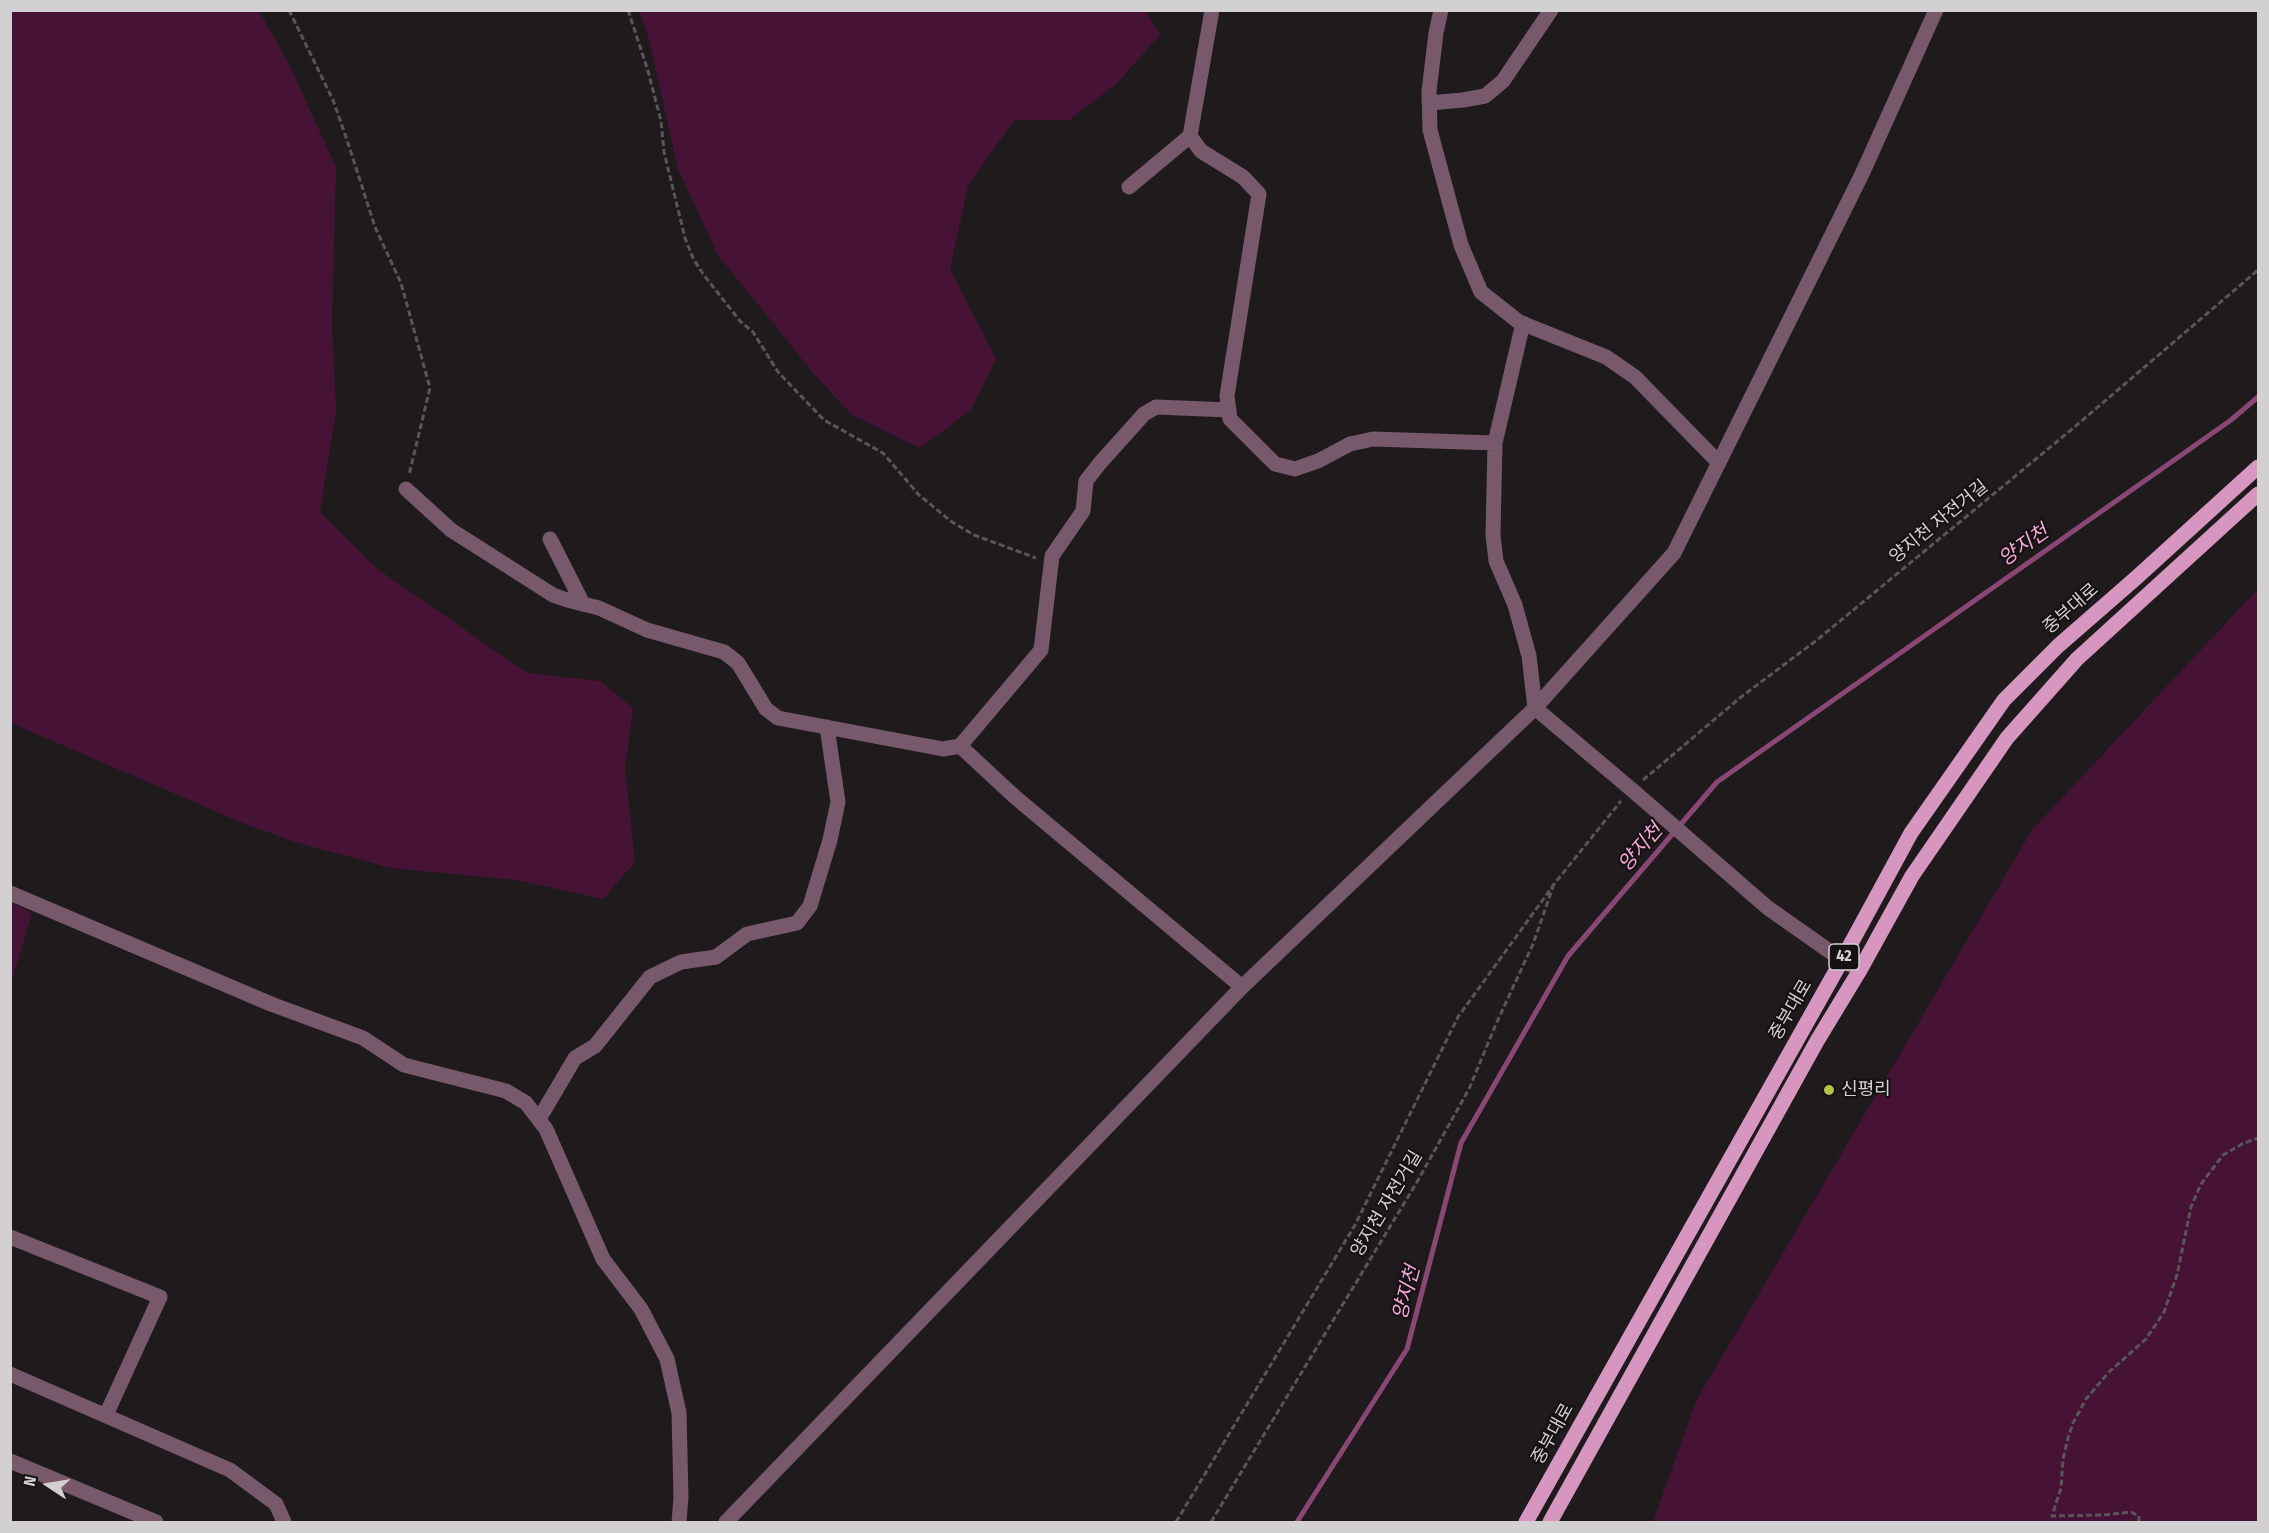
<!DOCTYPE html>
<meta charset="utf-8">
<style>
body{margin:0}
#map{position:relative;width:2269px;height:1533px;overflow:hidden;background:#1f1b1d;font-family:"Fira Sans Condensed",sans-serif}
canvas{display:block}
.frame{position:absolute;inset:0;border:12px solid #d3d0d2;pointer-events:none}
.north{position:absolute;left:18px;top:1455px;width:60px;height:60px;-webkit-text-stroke:4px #161214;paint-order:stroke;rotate:282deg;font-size:16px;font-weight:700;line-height:24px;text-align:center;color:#d3d0d2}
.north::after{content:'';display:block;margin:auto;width:21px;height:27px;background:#d3d0d2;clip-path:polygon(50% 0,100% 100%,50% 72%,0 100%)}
</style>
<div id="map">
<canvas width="2269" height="1533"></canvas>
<div class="frame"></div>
<div class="north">N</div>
</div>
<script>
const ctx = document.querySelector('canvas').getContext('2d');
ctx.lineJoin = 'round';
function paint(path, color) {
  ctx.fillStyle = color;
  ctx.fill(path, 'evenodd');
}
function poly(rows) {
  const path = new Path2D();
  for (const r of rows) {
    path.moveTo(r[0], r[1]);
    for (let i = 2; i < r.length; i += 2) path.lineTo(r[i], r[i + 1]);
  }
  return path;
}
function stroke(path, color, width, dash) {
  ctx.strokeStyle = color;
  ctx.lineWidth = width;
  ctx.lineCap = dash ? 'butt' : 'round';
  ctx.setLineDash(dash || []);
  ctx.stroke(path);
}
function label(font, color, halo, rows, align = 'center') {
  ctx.font = font + ' "Fira Sans Condensed","Noto Sans KR",sans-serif';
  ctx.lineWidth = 4.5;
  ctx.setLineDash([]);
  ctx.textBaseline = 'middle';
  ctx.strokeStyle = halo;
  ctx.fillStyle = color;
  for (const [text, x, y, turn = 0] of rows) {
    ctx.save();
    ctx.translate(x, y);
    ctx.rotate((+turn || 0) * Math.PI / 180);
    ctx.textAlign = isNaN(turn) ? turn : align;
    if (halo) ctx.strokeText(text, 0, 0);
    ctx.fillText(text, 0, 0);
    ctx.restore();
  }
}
paint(poly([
 [11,10,259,11,288,62,336,167,332,323,336,411,320,512,379,570,527,673,600,681,633,708,625,769,635,862,603,899,516,880,391,868,295,842,245,824,11,723],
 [1145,10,1160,35,1115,85,1069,120,1014,120,968,186,950,269,996,359,971,410,920,448,852,415,814,374,718,255,678,169,648,36,639,11],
 [2258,589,2258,1522,1653,1522,1696,1401,2032,830],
 [11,903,32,913,11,983]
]), '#461337');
stroke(poly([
 [1297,1522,1407,1349,1461,1143,1568,956,1717,782,2231,420,2258,397]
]), '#8a4674', 5);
stroke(poly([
 [289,10,333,100,349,146,375,227,401,283,430,388,409,475],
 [628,10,648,71,661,121,664,152,685,238,693,258,703,274,740,321,753,332,778,372,824,420,883,453,919,495,952,522,974,535,1036,558],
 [1643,780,1741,697,1817,640,2071,430,2258,270],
 [1176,1522,1355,1225,1458,1017,1555,883,1621,801],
 [1211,1522,1417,1182,1469,1089,1496,1024,1533,944,1553,887],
 [2139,1522,2139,1516,2131,1512,2103,1515,2052,1516,2061,1488,2063,1459,2068,1438,2073,1423,2086,1399,2109,1372,2146,1339,2164,1312,2177,1275,2191,1207,2201,1184,2223,1155,2242,1144,2258,1138]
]), '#5a5658', 3, [6, 3]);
stroke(poly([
 [1212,10,1190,136,1201,151,1243,177,1259,194,1227,396,1230,419,1275,464,1295,469,1318,461,1350,444,1373,439,1495,443],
 [1441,10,1436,33,1429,91,1430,130,1461,245,1481,292,1519,322,1606,357,1635,377,1719,463],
 [1429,103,1463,100,1485,96,1503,81,1551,10],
 [1129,187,1190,136],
 [1523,323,1495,443,1493,535,1496,561,1515,605,1529,656,1535,708],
 [406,489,451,530,553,595,567,600,599,608,647,630,724,652,738,663,766,709,778,718,943,749,960,746,1041,650,1052,556,1083,511,1086,481,1100,463,1144,414,1156,407,1229,410],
 [550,539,583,604],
 [1535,708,1674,553,1862,174,1936,10],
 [960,746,1015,797,1242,987],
 [10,893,271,1004,363,1038,404,1065,506,1091,526,1103,546,1129,603,1259,641,1309,667,1359,679,1413,681,1497,679,1522],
 [539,1119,575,1058,595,1046,650,977,681,962,716,957,747,934,797,923,810,906,830,840,838,802,827,727],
 [10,1237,160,1297,106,1415],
 [10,1374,230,1470,276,1504,284,1522],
 [10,1461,156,1522],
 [726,1522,1242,987,1535,708,1631,789,1768,908,1842,960,1860,970]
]), '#78596c', 15);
stroke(poly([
 [1526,1522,1842,960,1911,833,2004,700,2058,646,2136,578,2258,467],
 [1550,1522,1817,1041,1860,970,1912,876,2007,738,2077,659,2258,494]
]), '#d696bf', 15);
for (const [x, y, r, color] of [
 [1829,1090,6,"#b4c24a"]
]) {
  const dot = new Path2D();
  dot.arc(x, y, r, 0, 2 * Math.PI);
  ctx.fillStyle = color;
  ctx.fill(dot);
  stroke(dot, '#161214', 2);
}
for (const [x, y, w] of [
 [1844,957,30]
]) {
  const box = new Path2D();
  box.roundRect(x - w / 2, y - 13, w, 26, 4.5);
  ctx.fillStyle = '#161214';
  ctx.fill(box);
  stroke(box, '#d3d0d2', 1.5);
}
label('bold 16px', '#d3d0d2', null, [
 ["42",1844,957]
]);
label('18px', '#d3d0d2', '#161214', [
 ["양지천 자전거길",1939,522,-39],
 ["중부대로",2071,609,-41],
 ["중부대로",1791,1010,-60],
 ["양지천 자전거길",1387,1204,-59],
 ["중부대로",1553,1434,-61]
]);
label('18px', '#d3d0d2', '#161214', [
 ["신평리",1841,1090]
], 'left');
label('italic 20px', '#f6a8da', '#161214', [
 ["양지천",2024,546,-35],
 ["양지천",1641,848,-49],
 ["양지천",1407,1293,-75]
]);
</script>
